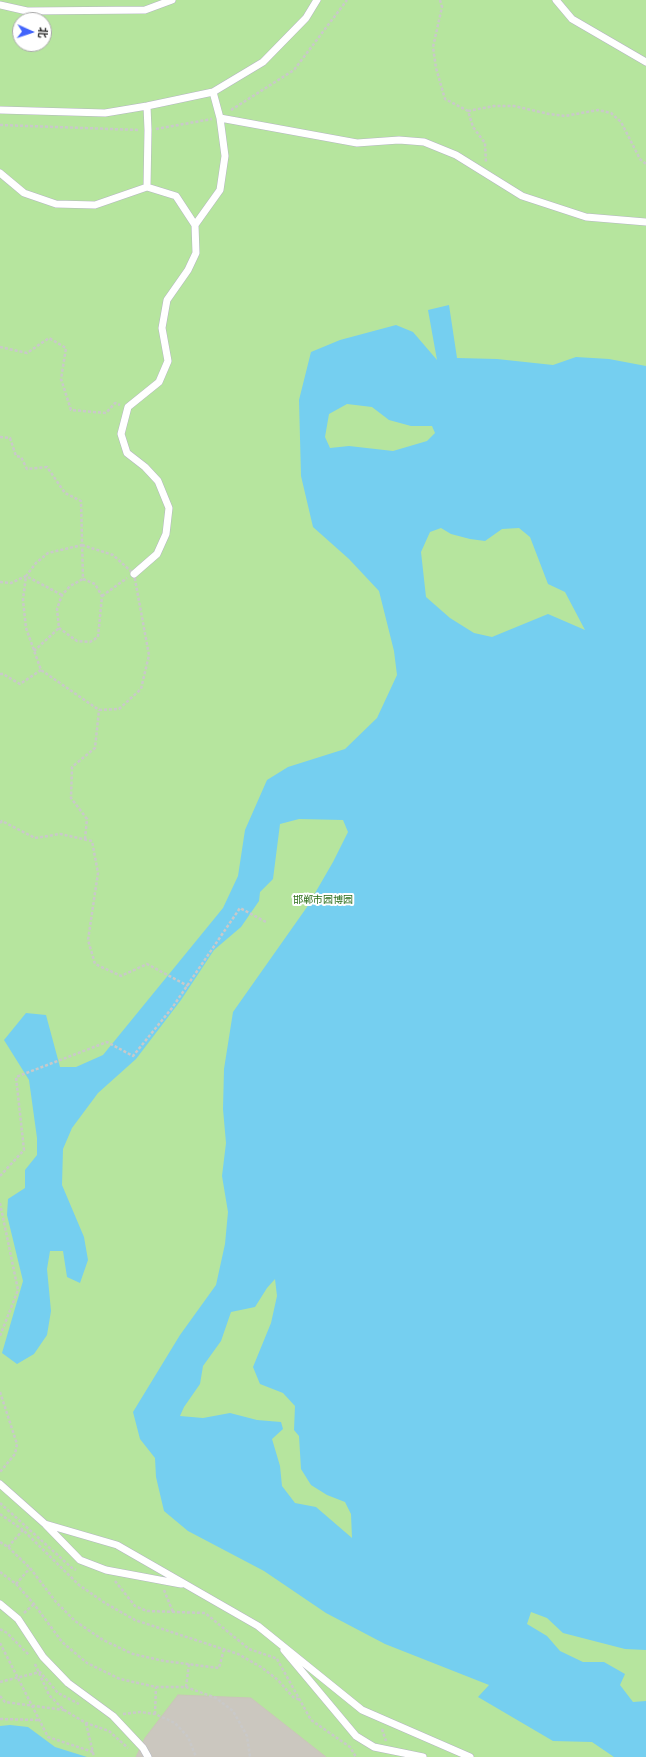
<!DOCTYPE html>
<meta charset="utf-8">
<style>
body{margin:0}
#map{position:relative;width:646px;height:1757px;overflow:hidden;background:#efe9e1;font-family:Ubuntu,"Noto Sans SC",sans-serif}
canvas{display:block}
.north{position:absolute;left:12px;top:12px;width:40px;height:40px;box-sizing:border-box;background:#fff;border:1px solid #ababab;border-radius:50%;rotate:93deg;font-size:11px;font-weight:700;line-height:16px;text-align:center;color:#2e2e2e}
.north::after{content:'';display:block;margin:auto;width:14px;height:18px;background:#4264fb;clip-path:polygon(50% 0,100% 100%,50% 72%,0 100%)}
</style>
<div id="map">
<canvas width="646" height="1757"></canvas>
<div class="north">北</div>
</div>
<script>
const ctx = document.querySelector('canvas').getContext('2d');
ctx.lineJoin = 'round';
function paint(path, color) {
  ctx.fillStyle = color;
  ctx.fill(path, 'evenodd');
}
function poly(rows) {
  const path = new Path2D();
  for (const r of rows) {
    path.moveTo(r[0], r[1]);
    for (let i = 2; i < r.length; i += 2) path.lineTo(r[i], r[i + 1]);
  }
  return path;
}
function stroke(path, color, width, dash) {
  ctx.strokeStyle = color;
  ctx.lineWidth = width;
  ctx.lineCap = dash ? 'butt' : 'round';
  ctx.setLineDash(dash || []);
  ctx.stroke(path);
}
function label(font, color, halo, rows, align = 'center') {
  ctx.font = font + ' Ubuntu,"Noto Sans SC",sans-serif';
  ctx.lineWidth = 4;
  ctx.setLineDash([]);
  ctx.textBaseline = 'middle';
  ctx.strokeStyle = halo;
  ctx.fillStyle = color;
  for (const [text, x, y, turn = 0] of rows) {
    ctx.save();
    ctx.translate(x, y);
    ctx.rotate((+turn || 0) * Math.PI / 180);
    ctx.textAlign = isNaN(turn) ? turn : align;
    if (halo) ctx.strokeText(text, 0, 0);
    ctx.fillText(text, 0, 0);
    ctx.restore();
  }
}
paint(poly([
 [0,0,646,0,646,1757,0,1757],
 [20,20,44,20,44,44,20,44]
]), '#b6e59e');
paint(poly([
 [449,305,457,358,497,359,553,365,576,357,609,359,646,366,646,1650,625,1649,563,1633,547,1618,531,1612,527,1624,547,1636,560,1651,583,1662,604,1662,625,1674,620,1685,633,1702,646,1701,646,1757,614,1757,592,1742,553,1741,478,1697,489,1685,385,1644,326,1613,264,1571,188,1531,164,1511,156,1477,155,1458,140,1439,133,1412,180,1335,216,1285,225,1244,228,1212,222,1176,226,1143,223,1109,224,1069,233,1012,307,907,333,862,348,832,343,820,299,819,280,824,273,879,260,892,259,901,241,927,214,950,181,1000,136,1059,98,1093,72,1128,63,1149,62,1185,84,1237,88,1260,80,1283,67,1277,63,1251,50,1251,47,1269,51,1311,47,1335,34,1354,17,1364,2,1353,23,1281,7,1215,8,1199,25,1188,25,1170,37,1155,37,1138,29,1080,4,1040,26,1013,46,1015,60,1067,76,1067,103,1055,223,908,238,876,245,830,267,780,288,767,345,749,377,718,397,675,394,651,379,591,349,559,313,527,301,476,299,400,311,352,340,340,396,325,413,332,437,360,428,310],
 [347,404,372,407,389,420,411,426,432,426,435,433,427,441,393,451,349,446,330,448,325,437,329,414],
 [441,528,451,534,470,539,485,541,502,529,519,528,530,537,548,584,565,592,585,630,548,614,492,637,474,633,450,618,426,597,421,552,430,532],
 [275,1279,277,1296,271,1323,253,1367,260,1384,283,1393,295,1406,294,1430,299,1436,301,1469,311,1485,327,1495,345,1502,351,1514,352,1538,316,1507,295,1503,282,1486,280,1466,272,1439,283,1429,281,1422,257,1420,230,1413,203,1418,180,1416,184,1407,200,1384,203,1366,221,1341,231,1312,255,1307,267,1288],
 [10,1725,28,1727,55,1747,87,1757,0,1757,0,1726]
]), '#75cff0');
const building = poly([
 [178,1695,251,1698,326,1757,136,1757,145,1738,178,1695]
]);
paint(building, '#cbc7bf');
stroke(building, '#cbc5ba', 1);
const lane = poly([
 [556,0,572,19,646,62],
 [0,5,27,11,145,10,172,0],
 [147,106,148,130,147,187],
 [0,110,105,113,147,106,213,92,263,62,306,18,317,0],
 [220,118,357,143,399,140,424,142,456,155,522,196,586,217,646,222],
 [0,173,24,193,56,204,95,205,147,187,176,196,195,225,196,253,188,270,167,300,162,328,168,361,159,382,128,407,121,434,127,453,145,467,158,481,169,508,166,534,157,554,134,574],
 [195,225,220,190,225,156,220,118,213,92],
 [0,1484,45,1524,117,1545,258,1626,362,1710,470,1757],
 [46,1525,80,1560,106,1570,181,1584],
 [0,1604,18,1619,43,1657,68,1683,113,1716,143,1748,148,1757],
 [284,1650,356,1736,374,1747,423,1757]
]);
stroke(lane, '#b4b7c1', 8);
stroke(poly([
 [440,0,442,7,433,47,436,68,445,99,468,111,473,127,485,143,486,163],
 [231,110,294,70,347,0],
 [468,111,494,106,514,106,549,114,565,116,598,110,611,113,621,122,640,159,646,164],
 [0,125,139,130],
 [156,129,212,119],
 [0,347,27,353,49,338,66,348,61,379,71,410,106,413,115,403,120,405],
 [0,437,10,438,16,456,21,457,27,469,47,467,65,493,81,501,83,579],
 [82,545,113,555,134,574,149,655,141,689,119,709,99,710,41,670,26,628,23,600,26,576,36,563,48,553,82,545],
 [83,579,95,584,102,596,98,637,90,642,77,641,59,628,57,609,62,595,70,586,83,579],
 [0,582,11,583,26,576,62,595],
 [102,596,127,578],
 [34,651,59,628],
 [0,674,3,674,20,684,41,670],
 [0,823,2,821,35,838,60,834,92,841,98,873,88,940,95,964,121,976,147,964,188,986],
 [85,839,87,819,71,798,72,767,95,748,99,710],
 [0,1176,24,1150,16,1077,107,1042,133,1056,172,1008,240,908,266,922],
 [0,1203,18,1290,0,1336],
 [0,1392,17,1444,15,1454,0,1472],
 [0,1503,72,1568,76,1570],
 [0,1514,23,1530,79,1585,105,1603,135,1620,238,1654,261,1667,278,1680,293,1697,300,1700],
 [0,1542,8,1547,30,1568,56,1602,75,1621,103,1640,133,1654,164,1661,219,1668,224,1649],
 [8,1547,23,1530],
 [0,1572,16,1584,34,1604,62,1642,87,1663,120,1679,156,1687,186,1687,216,1698,233,1711,247,1736,250,1757],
 [115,1581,135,1606,147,1611,205,1613,249,1649,278,1659],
 [16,1584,30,1568],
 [164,1590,173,1612],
 [24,1613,34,1604],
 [0,1629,7,1633,29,1655],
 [0,1643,48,1737,93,1752],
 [277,1659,311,1720,350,1747,356,1757],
 [35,1664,49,1695,64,1710,86,1723,109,1731,128,1748],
 [0,1682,40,1672,58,1693,79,1704],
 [186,1687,189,1664],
 [0,1696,5,1702,64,1710],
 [123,1714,140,1712,155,1714,175,1723,188,1737,196,1757],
 [155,1714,156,1687],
 [0,1719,39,1720],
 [86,1723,94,1757],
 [382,1729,386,1741]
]), '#c9c9c9', 2.5, [3, 2]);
stroke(lane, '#fff', 7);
label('10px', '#2c6e1b', '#fff', [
 ["邯郸市园博园",323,900]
]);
</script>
